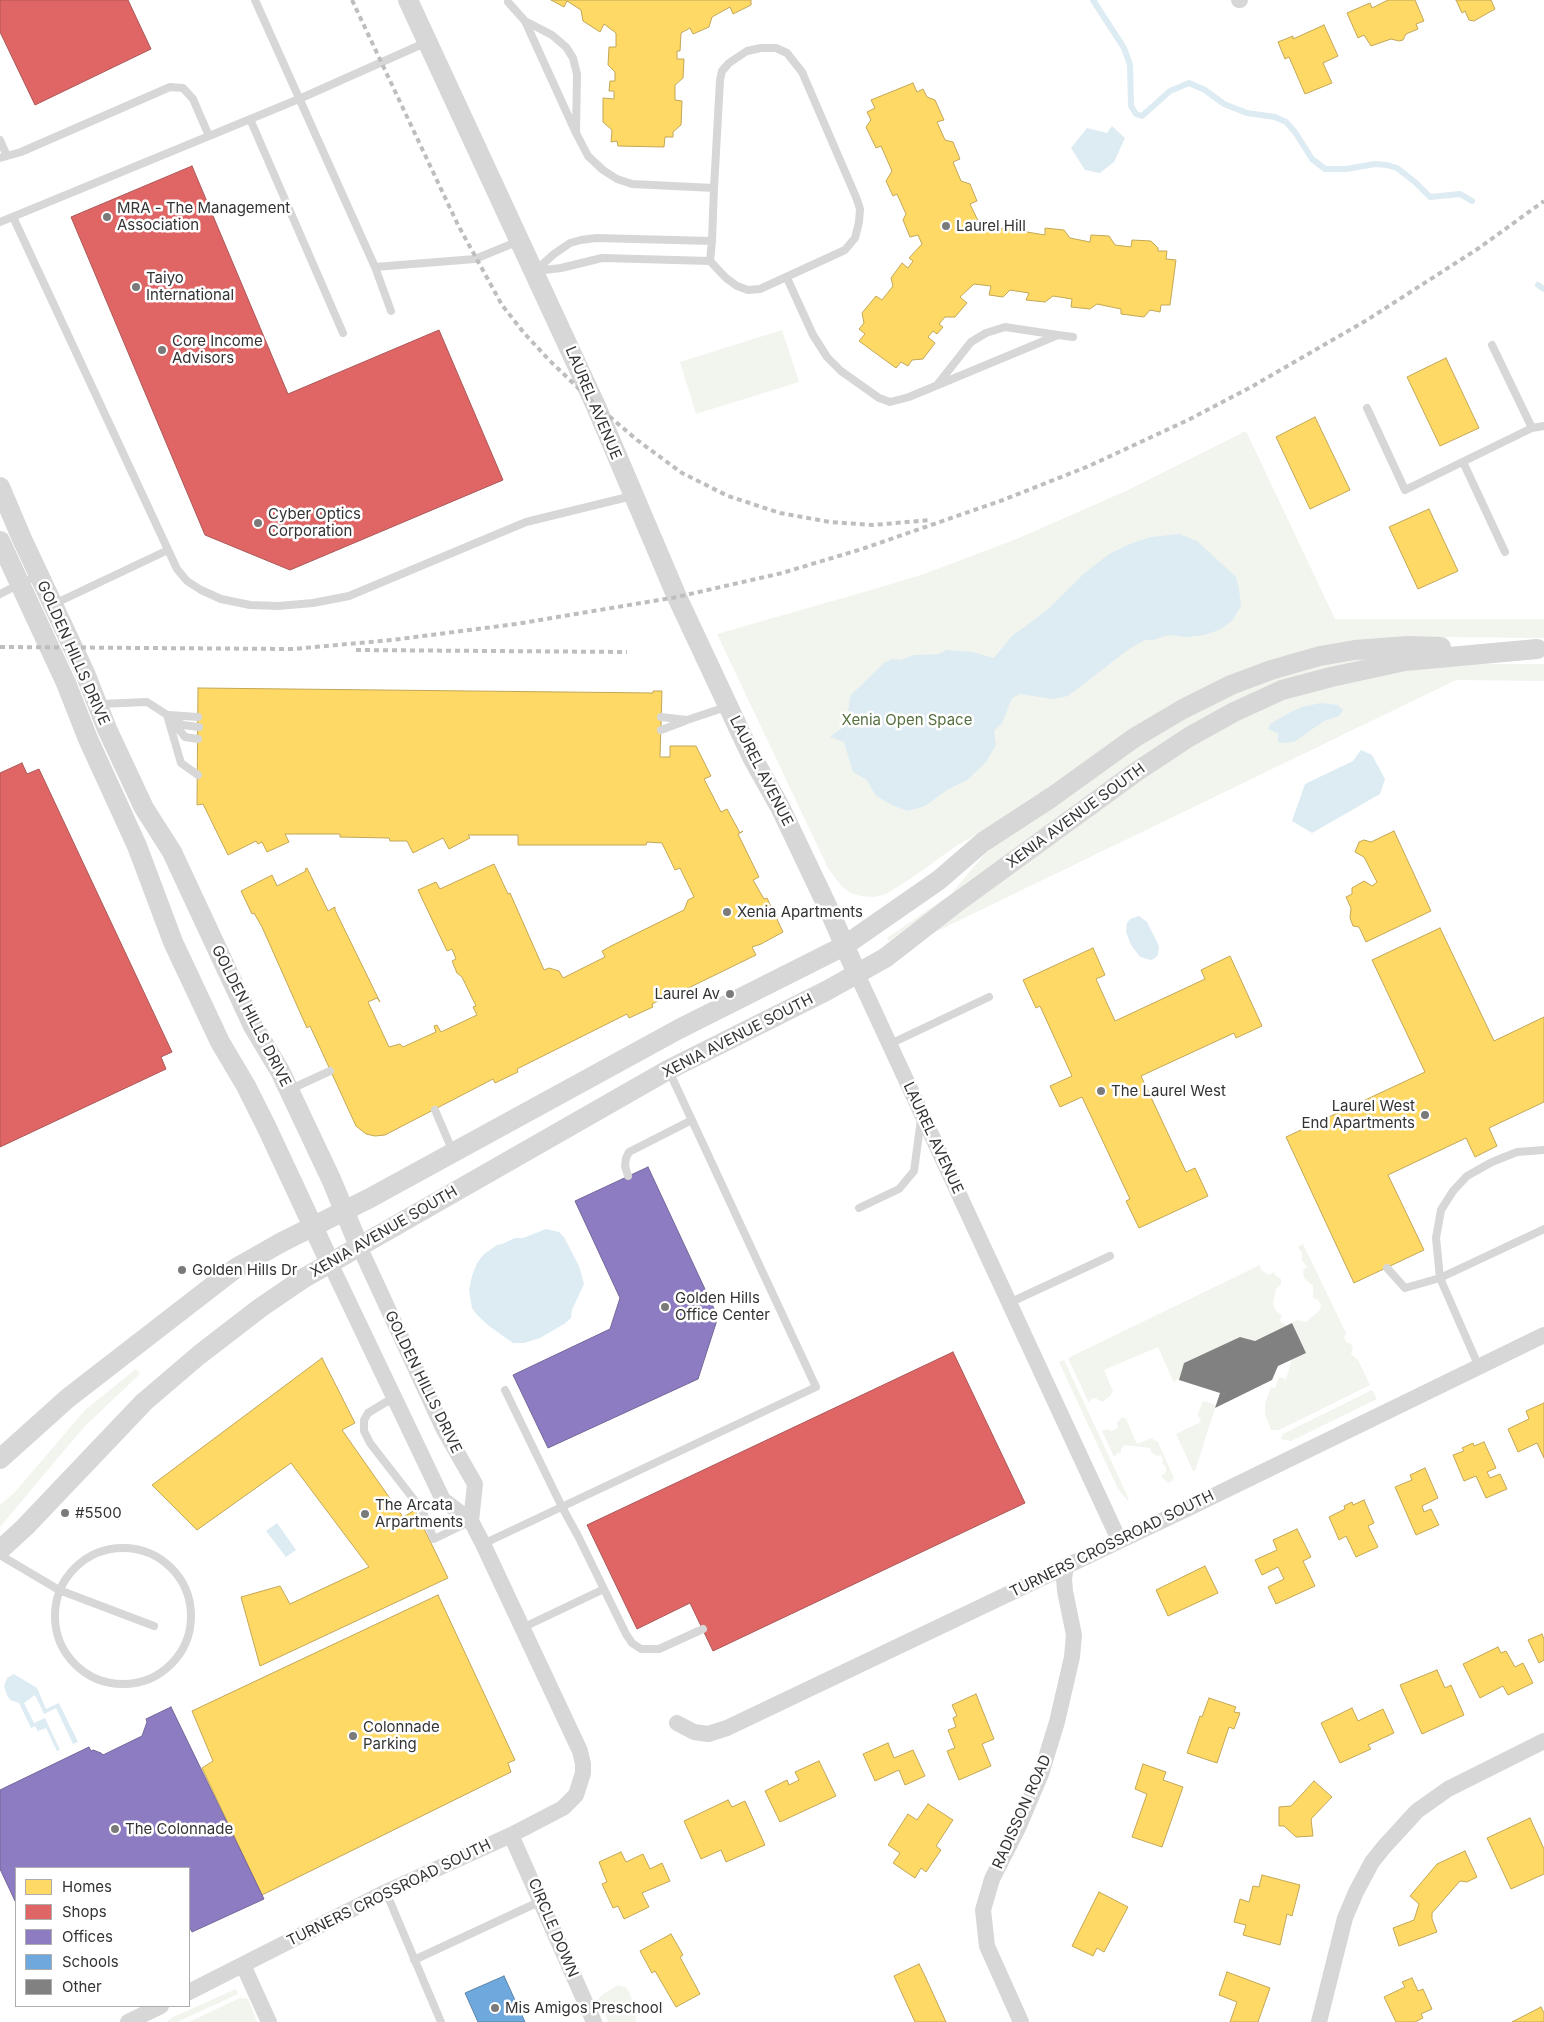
<!DOCTYPE html>
<style>
body{margin:0}
#map{position:relative;width:1544px;height:2022px;overflow:hidden;background:#fff;font-family:Inter,sans-serif}
canvas{display:block}
.legend{position:absolute;left:15px;top:1867px;width:175px;height:140px;box-sizing:border-box;background:#fff;border:1px solid #adadad;margin:0;padding:6px 9px;list-style:none;font-size:15px;color:#333}
.legend li{display:flex;align-items:center;gap:10px;height:25px}
.legend b{width:25px;border:1px solid #adadad}
</style>
<div id="map">
<canvas width="1544" height="2022"></canvas>
<ul class="legend">
<li><b style="height:14px;background:#ffd966"></b>Homes</li>
<li><b style="height:14px;background:#e06666"></b>Shops</li>
<li><b style="height:14px;background:#8e7cc3"></b>Offices</li>
<li><b style="height:14px;background:#6fa8dc"></b>Schools</li>
<li><b style="height:14px;background:#818181"></b>Other</li>
</ul>
</div>
<script>
const ctx = document.querySelector('canvas').getContext('2d');
ctx.lineJoin = 'round';
function paint(path, color) {
  ctx.fillStyle = color;
  ctx.fill(path, 'evenodd');
}
function poly(rows) {
  const path = new Path2D();
  for (const r of rows) {
    if (r.length === 3) {
      path.moveTo(r[0] + r[2], r[1]);
      path.arc(r[0], r[1], r[2], 0, 2 * Math.PI);
      continue;
    }
    path.moveTo(r[0], r[1]);
    for (let i = 2; i < r.length; i += 2) path.lineTo(r[i], r[i + 1]);
  }
  return path;
}
function stroke(path, color, width, dash) {
  ctx.strokeStyle = color;
  ctx.lineWidth = width;
  ctx.lineCap = dash ? 'butt' : 'round';
  ctx.setLineDash(dash || []);
  ctx.stroke(path);
}
function label(font, color, halo, rows, align = 'center') {
  ctx.font = font + ' Inter,sans-serif';
  ctx.lineWidth = 5;
  ctx.setLineDash([]);
  ctx.textBaseline = 'middle';
  ctx.strokeStyle = halo;
  ctx.fillStyle = color;
  for (const [text, x, y, turn = 0] of rows) {
    ctx.save();
    ctx.translate(x, y);
    ctx.rotate((+turn || 0) * Math.PI / 180);
    ctx.textAlign = isNaN(turn) ? turn : align;
    if (halo) ctx.strokeText(text, 0, 0);
    ctx.fillText(text, 0, 0);
    ctx.restore();
  }
}
paint(poly([
 [782,330,799,382,696,414,680,362],
 [1246,431,1335,619,1544,619,1544,638,1434,637,1297,655,1039,798,956,846,913,877,886,894,874,897,861,896,851,893,841,886,828,868,717,634,878,588,924,574,1019,538,1128,490],
 [1357,656,1369,659,1301,678,1037,836,889,941,887,938,951,894,983,856,993,847,1156,731,1246,687],
 [1441,664,1544,664,1544,681,1456,680,927,936,1167,759,1224,724,1303,692],
 [1303,1244,1346,1333,1344,1337,1346,1342,1351,1344,1353,1349,1351,1354,1358,1360,1370,1385,1279,1430,1271,1430,1265,1414,1265,1404,1271,1387,1275,1388,1279,1377,1286,1379,1292,1359,1306,1353,1292,1323,1297,1320,1306,1322,1320,1310,1321,1305,1318,1300,1313,1298,1313,1286,1304,1278,1303,1270,1307,1267,1302,1260,1302,1253,1298,1247],
 [1260,1265,1261,1270,1269,1275,1274,1272,1276,1276,1281,1279,1281,1284,1276,1289,1273,1303,1276,1311,1282,1315,1280,1321,1287,1326,1255,1341,1240,1337,1184,1363,1179,1380,1176,1379,1174,1383,1158,1347,1104,1370,1113,1391,1110,1396,1102,1402,1095,1398,1091,1399,1089,1403,1068,1358],
 [1064,1360,1127,1495,1129,1502,1118,1489,1059,1362],
 [136,1369,140,1374,84,1427,0,1527,0,1505,15,1492,85,1410],
 [1372,1390,1377,1399,1291,1441,1281,1439,1283,1434],
 [1203,1401,1216,1405,1195,1471,1193,1471,1176,1434,1201,1422,1198,1414],
 [1122,1417,1126,1419,1137,1444,1151,1438,1158,1442,1174,1478,1172,1481,1168,1483,1161,1476,1166,1472,1166,1467,1162,1463,1163,1459,1160,1454,1158,1457,1151,1452,1150,1448,1125,1445,1121,1449,1121,1453,1118,1453,1114,1457,1102,1431,1107,1429,1111,1431,1118,1428,1117,1423],
 [618,1985,625,1987,629,1991,636,2013,636,2022,608,2022,598,2000,602,1995],
 [236,1989,238,1994,177,2022,168,2022,168,2021,173,2017],
 [240,1998,248,1999,257,2022,189,2022]
]), '#f1f5ed');
paint(poly([
 [1112,126,1125,138,1114,162,1100,173,1085,170,1071,148,1087,128,1107,133],
 [1179,534,1197,541,1236,577,1239,589,1241,606,1232,621,1219,630,1204,635,1186,637,1169,635,1153,640,1145,640,1129,649,1068,696,1053,699,1020,694,1012,698,1002,723,994,731,996,745,986,762,967,780,947,790,925,806,908,811,894,806,876,796,867,780,853,772,844,742,830,737,841,729,848,713,850,696,884,663,892,659,900,660,914,655,938,654,947,650,972,652,994,658,1012,636,1046,611,1086,572,1109,554,1130,544,1151,537],
 [1321,703,1338,705,1343,710,1339,716,1324,721,1294,742,1282,743,1278,742,1278,733,1268,729,1270,724,1287,714,1302,707],
 [1361,750,1372,755,1385,779,1380,794,1312,833,1292,821,1305,784,1353,761],
 [1139,916,1147,922,1159,946,1158,955,1155,958,1151,960,1140,957,1131,945,1126,932,1127,923,1130,919],
 [546,1229,559,1232,564,1237,579,1266,584,1284,572,1310,571,1318,564,1324,540,1338,524,1343,513,1343,489,1326,477,1315,472,1308,469,1290,472,1276,477,1263,484,1254,497,1245,502,1244,515,1238,523,1238],
 [277,1523,296,1550,286,1557,266,1531],
 [14,1674,37,1688,46,1709,59,1703,78,1742,73,1744,56,1708,44,1714,35,1695,24,1703,34,1723,45,1718,60,1750,57,1751,46,1728,38,1731,35,1726,31,1728,19,1703,10,1700,7,1695,4,1686,7,1678]
]), '#ddebf3');
const homes = poly([
 [551,0,751,0,751,5,733,14,730,7,712,17,709,27,693,34,690,28,681,33,680,51,677,51,677,59,684,59,683,78,675,85,675,100,682,101,681,125,673,132,673,137,665,137,664,147,618,146,617,141,611,142,612,130,603,122,603,98,614,99,614,91,609,91,610,81,615,81,615,72,608,65,609,47,616,47,616,33,604,24,600,32,583,21,581,10,567,1,564,7,551,0],
 [1388,0,1415,0,1424,21,1416,24,1418,29,1406,34,1403,40,1399,41,1391,39,1371,46,1364,35,1358,38,1347,13,1370,3,1372,8,1388,0],
 [1456,0,1491,0,1495,9,1474,21,1469,20,1465,11,1462,13,1456,0],
 [1324,25,1338,56,1323,63,1332,83,1305,94,1289,57,1285,59,1278,42,1293,36,1293,39,1324,25],
 [913,83,917,92,923,89,927,97,935,100,944,120,937,122,945,140,953,142,960,159,953,162,961,181,970,184,977,201,970,204,980,225,1003,229,1004,222,1022,224,1027,232,1045,235,1045,228,1064,230,1070,238,1090,242,1091,235,1109,236,1115,245,1131,247,1132,240,1151,241,1158,248,1158,251,1167,251,1166,259,1176,260,1170,305,1161,305,1160,312,1150,310,1144,317,1121,314,1121,309,1097,304,1090,309,1071,307,1072,299,1053,296,1045,302,1026,300,1029,293,1010,290,1003,297,989,295,991,286,974,284,960,297,967,303,955,317,945,317,939,324,943,327,937,334,933,331,928,337,935,343,923,359,912,360,908,366,901,362,896,368,859,341,865,334,859,329,864,323,862,313,876,296,882,300,893,286,891,278,902,263,908,268,913,261,909,258,922,244,918,235,910,237,903,220,906,214,897,194,893,196,886,181,892,171,881,146,876,148,866,127,871,120,867,112,875,108,871,100,913,83],
 [1446,358,1479,428,1440,446,1407,377,1446,358],
 [1315,417,1350,490,1310,509,1276,437,1315,417],
 [1429,509,1458,571,1418,589,1389,527,1429,509],
 [198,688,653,693,653,691,662,691,660,757,670,757,670,746,696,746,711,776,704,779,721,812,727,809,740,833,743,831,738,834,759,877,753,880,764,899,767,898,783,932,761,944,752,947,756,955,670,997,670,995,652,1004,653,1007,629,1018,627,1014,517,1069,518,1072,495,1083,493,1079,385,1135,375,1136,366,1134,356,1126,310,1026,307,1028,262,927,254,913,252,914,241,891,272,875,277,886,306,871,305,869,307,868,328,911,335,907,335,910,380,1002,377,998,368,1002,389,1047,400,1044,403,1047,436,1032,434,1026,437,1025,441,1032,477,1015,473,1007,476,1006,462,977,457,973,452,961,456,959,452,949,447,951,418,890,436,882,440,889,494,864,508,894,510,893,544,970,549,968,559,971,563,978,605,957,602,951,611,946,684,910,688,900,694,897,680,868,675,870,662,843,647,842,646,845,518,845,518,835,468,835,470,838,449,849,443,838,413,853,407,841,390,841,389,838,340,837,340,834,285,834,289,842,267,852,262,842,258,844,256,841,228,855,203,804,197,805,198,688],
 [1394,831,1431,911,1366,942,1359,927,1353,926,1350,918,1351,908,1346,897,1352,894,1352,888,1364,881,1372,886,1377,882,1364,857,1355,852,1359,842,1364,840,1371,842,1394,831],
 [1440,928,1494,1041,1544,1017,1544,1102,1489,1128,1497,1146,1475,1157,1466,1138,1388,1175,1424,1250,1354,1283,1286,1137,1425,1072,1372,960,1440,928],
 [1093,948,1105,975,1096,979,1115,1021,1205,979,1201,970,1230,956,1262,1026,1236,1038,1234,1033,1141,1076,1186,1172,1195,1168,1208,1196,1139,1228,1126,1201,1130,1199,1082,1097,1060,1107,1050,1086,1072,1076,1040,1006,1036,1008,1023,980,1093,948],
 [322,1358,355,1423,342,1430,403,1517,415,1510,448,1578,260,1666,241,1597,280,1586,290,1604,369,1567,291,1463,197,1530,152,1485,322,1358],
 [1544,1403,1544,1458,1537,1443,1518,1452,1508,1429,1529,1419,1526,1411,1544,1403],
 [1484,1442,1496,1468,1487,1472,1490,1478,1500,1474,1507,1489,1486,1498,1476,1476,1464,1481,1453,1455,1464,1451,1462,1448,1473,1443,1474,1446,1484,1442],
 [1425,1468,1438,1498,1422,1506,1424,1512,1431,1509,1439,1525,1416,1535,1395,1487,1412,1480,1410,1475,1425,1468],
 [1364,1500,1374,1523,1368,1526,1378,1547,1356,1557,1346,1536,1339,1540,1329,1517,1345,1509,1344,1506,1352,1502,1353,1505,1364,1500],
 [1297,1529,1311,1557,1303,1561,1315,1586,1276,1604,1268,1587,1284,1579,1278,1567,1262,1575,1255,1560,1277,1550,1273,1540,1297,1529],
 [1205,1566,1218,1593,1168,1616,1156,1590,1205,1566],
 [438,1595,515,1760,508,1763,511,1772,262,1895,202,1768,213,1761,192,1711,438,1595],
 [1542,1634,1544,1639,1544,1660,1539,1663,1528,1640,1542,1634],
 [1498,1647,1501,1653,1506,1651,1515,1667,1523,1663,1533,1683,1508,1695,1503,1686,1480,1698,1463,1664,1498,1647],
 [1437,1670,1445,1688,1451,1685,1464,1715,1422,1734,1400,1685,1437,1670],
 [976,1694,994,1739,982,1744,991,1766,959,1780,947,1751,955,1748,948,1730,956,1727,953,1718,957,1716,952,1705,976,1694],
 [1209,1698,1236,1707,1234,1712,1240,1713,1234,1729,1229,1727,1217,1763,1187,1753,1200,1716,1202,1717,1209,1698],
 [1352,1708,1358,1721,1383,1709,1394,1733,1368,1745,1371,1749,1340,1763,1321,1723,1352,1708],
 [888,1743,894,1758,913,1750,925,1776,905,1785,899,1770,875,1781,863,1754,888,1743],
 [819,1761,836,1796,780,1822,765,1791,787,1780,789,1785,799,1780,795,1772,819,1761],
 [1143,1764,1166,1772,1163,1780,1183,1787,1162,1847,1132,1837,1147,1794,1135,1789,1143,1764],
 [1314,1781,1332,1797,1311,1819,1313,1836,1296,1837,1284,1826,1279,1826,1279,1807,1291,1806,1314,1781],
 [728,1800,732,1807,745,1801,765,1845,726,1862,721,1850,701,1859,684,1821,728,1800],
 [928,1804,953,1820,936,1846,941,1850,926,1872,921,1868,915,1878,893,1863,900,1853,888,1845,908,1814,917,1820,928,1804],
 [1530,1818,1544,1849,1544,1874,1511,1889,1487,1838,1530,1818],
 [1465,1851,1477,1877,1467,1882,1460,1881,1432,1913,1432,1919,1437,1932,1399,1946,1393,1928,1414,1920,1419,1904,1410,1896,1437,1864,1465,1851],
 [621,1852,626,1862,643,1854,650,1869,662,1863,670,1881,642,1893,649,1907,624,1919,618,1906,613,1908,602,1884,607,1882,599,1862,621,1852],
 [1262,1875,1300,1885,1292,1916,1287,1914,1280,1945,1243,1935,1246,1925,1234,1922,1240,1899,1249,1902,1253,1886,1259,1887,1262,1875],
 [1099,1892,1128,1907,1104,1952,1097,1948,1093,1956,1072,1946,1099,1892],
 [671,1934,683,1955,680,1957,700,1994,676,2007,655,1971,652,1973,640,1951,671,1934],
 [919,1964,924,1974,946,2022,915,2022,894,1976,919,1964],
 [1227,1972,1270,1988,1258,2022,1230,2022,1237,2002,1219,1995,1227,1972],
 [1412,1978,1418,1991,1423,1989,1432,2009,1421,2014,1423,2018,1415,2022,1396,2022,1384,1997,1405,1987,1402,1982,1412,1978],
 [1541,2007,1544,2013,1544,2022,1512,2022,1541,2007]
]);
paint(homes, '#ffd966');
stroke(homes, '#c2a757', 1);
const shops = poly([
 [0,0,128,0,151,49,35,105,0,32,0,0],
 [192,166,288,394,439,330,503,480,290,570,205,535,71,217,192,166],
 [22,763,27,774,39,769,172,1052,161,1057,166,1069,0,1147,0,773,22,763],
 [953,1352,1025,1503,713,1651,690,1603,637,1629,587,1525,953,1352]
]);
paint(shops, '#e06666');
stroke(shops, '#ac5757', 1);
const offices = poly([
 [648,1167,718,1317,698,1379,548,1448,513,1375,610,1329,620,1298,575,1201,648,1167],
 [171,1707,264,1899,192,1932,189,1926,189,1868,16,1868,16,1903,0,1869,0,1790,89,1747,91,1751,93,1750,101,1753,103,1755,142,1736,147,1722,146,1719,171,1707]
]);
paint(offices, '#8e7cc3');
stroke(offices, '#736698', 1);
const schools = poly([
 [504,1976,525,2022,478,2022,465,1993,504,1976]
]);
paint(schools, '#6fa8dc');
stroke(schools, '#5d85a9', 1);
stroke(poly([
 [1093,0,1124,48,1130,65,1131,106,1136,114,1142,116,1170,91,1189,83,1205,90,1224,104,1247,113,1275,117,1286,122,1295,132,1312,159,1325,169,1346,169,1375,164,1387,165,1397,168,1415,182,1430,197,1460,194,1472,201],
 [1538,285,1544,289]
]), '#ddebf3', 6);
paint(poly([
 [1292,1323,1306,1353,1278,1366,1272,1380,1215,1408,1220,1393,1179,1380,1184,1363,1240,1337,1255,1341]
]), '#818181');
stroke(poly([
 [255,0,375,267,391,311],
 [508,2,525,21],
 [250,119,343,333],
 [576,133,525,21,552,35,566,47,573,58,577,74,576,133,588,156,603,170,617,179,632,184,714,188],
 [0,140,7,156],
 [0,158,21,152,170,87,183,88,193,99,209,136],
 [13,217,177,569,187,581,201,590,221,599,250,605,278,606,313,603,349,596,526,522,632,496],
 [0,222,299,99,427,42],
 [710,261,712,241,714,188,720,80,722,71,729,63,747,51,761,48,776,48,787,53,802,72,856,197,860,209,859,222,855,238,845,250,760,289,748,290,737,286,726,278,710,261,602,258,561,268,535,271,554,254,570,243,581,240,596,238,712,241],
 [375,267,475,259,519,241],
 [787,278,813,335,827,357,841,371,879,398,890,402,909,397,1058,335,1005,327,986,333,971,342,937,385],
 [1058,335,1073,337],
 [1492,345,1532,428],
 [1367,408,1405,490,1532,428,1544,426],
 [1463,462,1505,552],
 [0,594,38,575],
 [54,604,168,550],
 [100,704,147,702,183,725,199,727],
 [167,715,181,763,198,775],
 [169,715,198,717],
 [661,717,687,720,726,707],
 [173,722,185,737,198,739],
 [661,730,685,721],
 [890,1044,989,997],
 [291,1089,330,1071],
 [435,1110,453,1152],
 [628,1176,625,1166,626,1158,629,1152,692,1120],
 [859,1208,899,1189,914,1171,921,1119],
 [1387,1268,1405,1288,1440,1278,1544,1229],
 [1009,1303,1110,1256],
 [1479,1367,1440,1278,1436,1238,1441,1210,1453,1191,1467,1176,1492,1162,1517,1152,1544,1150],
 [505,1390,562,1507,578,1536,626,1634,632,1643,641,1649,659,1649,703,1629],
 [396,1400,386,1402,368,1413,364,1420,364,1431,370,1443,422,1510,434,1539,471,1521],
 [483,1544,816,1387,669,1071],
 [123,1616,68],
 [0,1555,59,1590,154,1626],
 [522,1628,604,1589],
 [386,1892,441,2022],
 [414,1960,541,1901]
]), '#d7d7d7', 8);
stroke(poly([
 [1239,0,1240,0],
 [857,974,1119,1540],
 [359,1246,443,1428,475,1484,471,1521],
 [677,1723,694,1732,708,1734,727,1728,1197,1504,1544,1335],
 [511,1835,594,2022],
 [243,1965,269,2022],
 [189,1992,386,1892,511,1835,563,1808,576,1795,583,1773,583,1764,580,1751,483,1544,471,1521,443,1500,330,1263],
 [128,2022,161,2006],
 [1021,2022,987,1946,983,1910,992,1879,1019,1826,1041,1774,1057,1722,1072,1657,1074,1635,1065,1591,1064,1578,1066,1567],
 [1319,2022,1345,1918,1356,1892,1372,1862,1384,1847,1417,1811,1448,1789,1544,1741]
]), '#d7d7d7', 16);
stroke(poly([
 [408,0,595,404,677,597,752,757,780,807,830,912,857,974],
 [0,487,22,539,85,673,107,729,144,808,172,852,253,1026,280,1071,331,1179,359,1246],
 [0,541,66,683,88,739,137,846,173,942,220,1042,246,1086,267,1128,330,1263],
 [0,1459,68,1398,236,1268,282,1242,370,1198,679,1029,844,946,939,880,983,842,1052,797,1134,738,1183,709,1231,685,1271,670,1320,656,1355,650,1408,646,1441,647],
 [0,1550,25,1527,144,1402,199,1355,260,1308,304,1278,668,1070,826,991,885,958,952,906,1136,772,1189,737,1234,712,1282,690,1331,677,1405,661,1537,649]
]), '#d7d7d7', 20);
stroke(poly([
 [352,0,458,225,502,305,524,333,550,361,595,404,637,440,682,473,728,496,780,513,830,522,873,525,931,520],
 [0,647,293,649,392,640,516,624,677,597,782,573,862,549,1003,500,1089,466,1188,420,1253,386,1367,320,1479,248,1544,201],
 [356,650,627,652]
]), '#bebebe', 4, [5, 4]);
for (const [x, y, r, color] of [
 [107,217,5,"#7a7a7a"],
 [946,226,5,"#7a7a7a"],
 [136,287,5,"#7a7a7a"],
 [162,350,5,"#7a7a7a"],
 [258,523,5,"#7a7a7a"],
 [727,912,5,"#7a7a7a"],
 [730,994,5,"#7a7a7a"],
 [1101,1091,5,"#7a7a7a"],
 [1425,1115,5,"#7a7a7a"],
 [182,1270,5,"#7a7a7a"],
 [665,1307,5,"#7a7a7a"],
 [65,1513,5,"#7a7a7a"],
 [365,1514,5,"#7a7a7a"],
 [353,1736,5,"#7a7a7a"],
 [115,1829,5,"#7a7a7a"],
 [495,2008,5,"#7a7a7a"]
]) {
  const dot = new Path2D();
  dot.arc(x, y, r, 0, 2 * Math.PI);
  ctx.fillStyle = color;
  ctx.fill(dot);
  stroke(dot, '#fff', 2);
}
label('15px', '#333', '#fff', [
 ["MRA - The Management",117,208],
 ["Association",117,225],
 ["Laurel Hill",956,226],
 ["Taiyo",146,278],
 ["International",146,295],
 ["Core Income",172,341],
 ["Advisors",172,358],
 ["Cyber Optics",268,514],
 ["Corporation",268,531],
 ["Xenia Apartments",737,912],
 ["Laurel Av",720,994,"right"],
 ["The Laurel West",1111,1091],
 ["Laurel West",1415,1106,"right"],
 ["End Apartments",1415,1123,"right"],
 ["Golden Hills Dr",192,1270],
 ["Golden Hills",675,1298],
 ["Office Center",675,1315],
 ["The Arcata",375,1505],
 ["Arpartments",375,1522],
 ["#5500",75,1513],
 ["Colonnade",363,1727],
 ["Parking",363,1744],
 ["The Colonnade",125,1829],
 ["Mis Amigos Preschool",505,2008]
], 'left');
label('15px', '#333', '#fff', [
 ["LAUREL AVENUE",593,403,67],
 ["GOLDEN HILLS DRIVE",73,653,66],
 ["LAUREL AVENUE",761,771,63],
 ["XENIA AVENUE SOUTH",1076,816,-36],
 ["GOLDEN HILLS DRIVE",251,1016,63],
 ["XENIA AVENUE SOUTH",738,1036,-27],
 ["LAUREL AVENUE",933,1138,65],
 ["XENIA AVENUE SOUTH",384,1232,-30],
 ["GOLDEN HILLS DRIVE",423,1382,64],
 ["TURNERS CROSSROAD SOUTH",1112,1544,-26],
 ["RADISSON ROAD",1022,1812,-66],
 ["TURNERS CROSSROAD SOUTH",389,1893,-26],
 ["CIRCLE DOWN",553,1928,67]
]);
label('15px', '#56703f', '#fff', [
 ["Xenia Open Space",907,720]
]);
</script>
